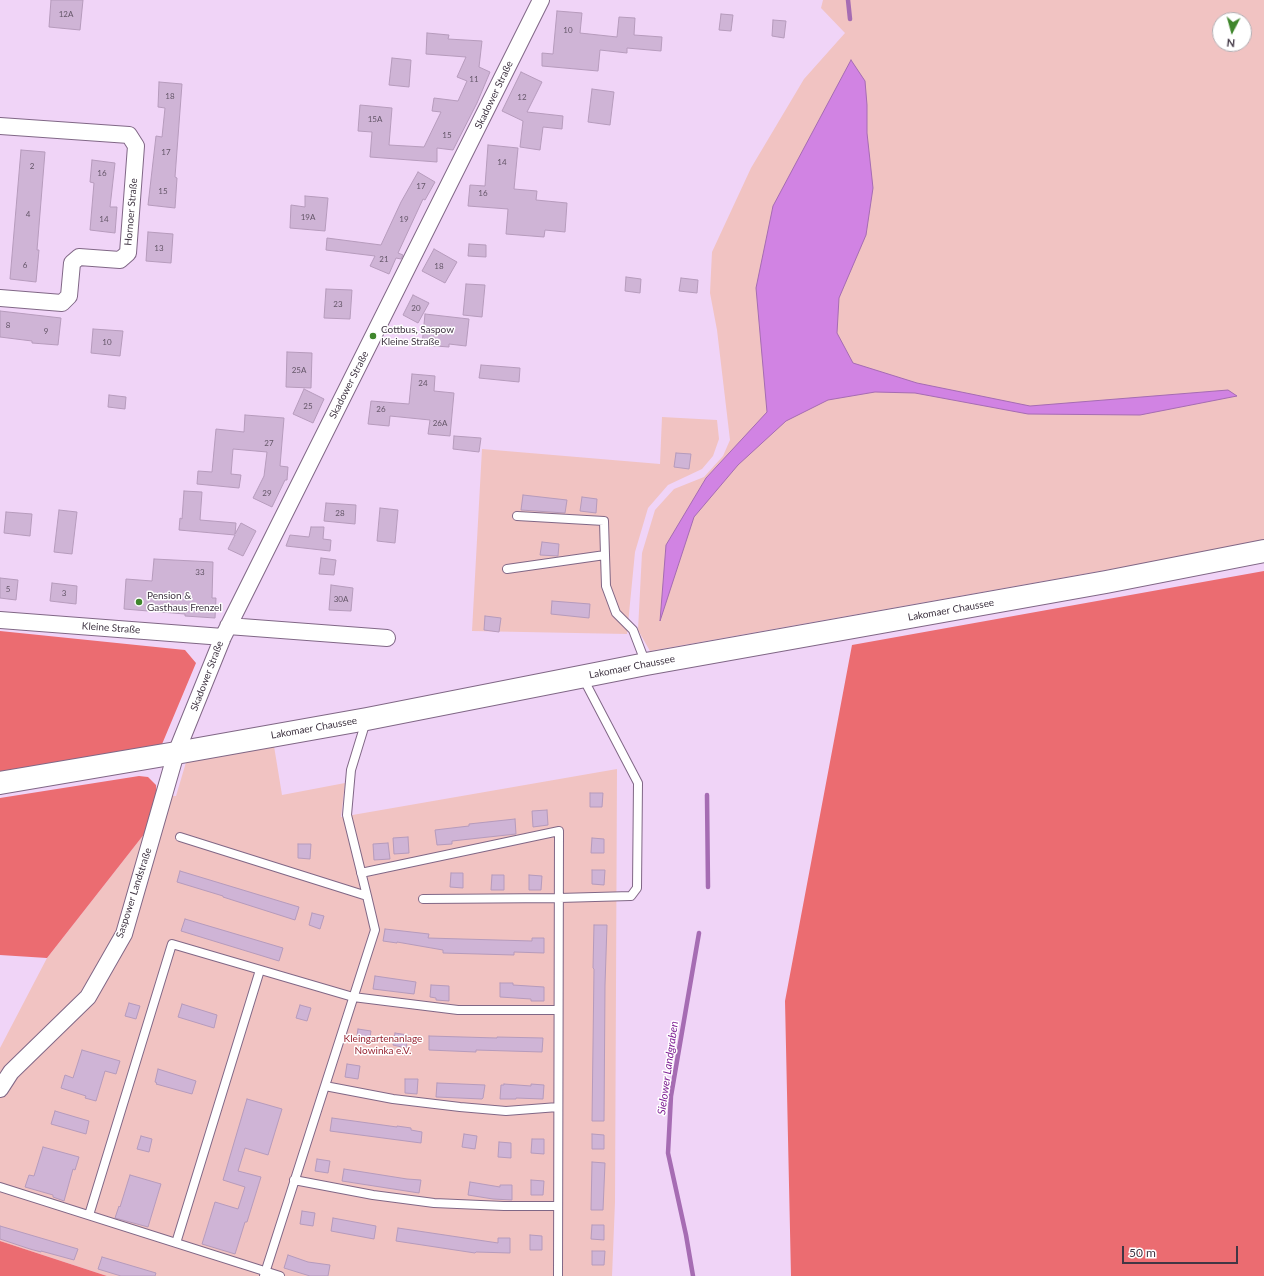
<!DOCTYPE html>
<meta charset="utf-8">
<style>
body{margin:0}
#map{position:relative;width:1264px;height:1276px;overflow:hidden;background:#f0d4f7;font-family:Lato,sans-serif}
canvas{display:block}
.north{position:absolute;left:1212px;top:12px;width:40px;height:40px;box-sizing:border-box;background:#fff;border:1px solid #b3afb4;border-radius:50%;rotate:186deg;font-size:11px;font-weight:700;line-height:16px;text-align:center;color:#413644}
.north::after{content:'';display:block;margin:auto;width:14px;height:18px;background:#3f862c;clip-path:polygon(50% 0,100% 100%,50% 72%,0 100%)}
.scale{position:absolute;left:1122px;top:1246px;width:116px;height:18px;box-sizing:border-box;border:2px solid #413644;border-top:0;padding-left:5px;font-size:12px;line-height:14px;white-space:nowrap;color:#413644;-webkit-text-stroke:3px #fff;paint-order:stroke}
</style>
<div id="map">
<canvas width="1264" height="1276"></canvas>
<div class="north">N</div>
<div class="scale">50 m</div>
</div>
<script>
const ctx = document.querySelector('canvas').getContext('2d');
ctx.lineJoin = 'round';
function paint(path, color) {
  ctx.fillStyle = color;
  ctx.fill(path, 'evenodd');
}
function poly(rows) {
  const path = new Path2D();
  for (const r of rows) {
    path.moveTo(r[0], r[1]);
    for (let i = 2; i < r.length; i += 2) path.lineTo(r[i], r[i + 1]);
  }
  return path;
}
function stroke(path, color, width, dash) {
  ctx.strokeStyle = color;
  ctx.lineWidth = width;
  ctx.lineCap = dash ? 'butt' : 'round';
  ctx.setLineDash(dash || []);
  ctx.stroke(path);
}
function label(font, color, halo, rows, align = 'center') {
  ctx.font = font + ' Lato,sans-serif';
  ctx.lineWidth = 3;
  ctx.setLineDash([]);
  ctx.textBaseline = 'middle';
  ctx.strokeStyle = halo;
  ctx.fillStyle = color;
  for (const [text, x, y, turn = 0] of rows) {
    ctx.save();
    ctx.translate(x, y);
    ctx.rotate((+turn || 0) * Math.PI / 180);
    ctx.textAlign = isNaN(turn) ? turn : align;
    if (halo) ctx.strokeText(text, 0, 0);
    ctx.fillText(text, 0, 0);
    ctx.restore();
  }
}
paint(poly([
 [823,0,1264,0,1264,542,650,651,638,630,642,553,655,510,674,489,704,477,723,456,730,440,717,330,710,293,712,252,751,168,804,79,845,33,821,8],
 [1220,20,1244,20,1244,44,1220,44],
 [662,417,717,420,719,439,713,456,702,469,668,485,648,508,635,552,627,634,472,631,482,449,660,464],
 [274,746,282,795,345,783,341,817,617,769,615,1202,612,1276,107,1276,0,1241,0,1048,47,958,145,833,157,795,176,796,187,759]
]), '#f1c3c2');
paint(poly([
 [1264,571,1264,1276,791,1276,785,1001,852,645],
 [0,631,185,650,196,663,160,749,0,776],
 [139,776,148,777,156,785,157,795,145,833,47,958,0,955,0,798],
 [0,1241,107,1276,0,1276]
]), '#eb6c71');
const water = poly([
 [851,60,865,81,867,105,867,133,873,188,866,235,839,298,837,333,853,363,917,383,1030,406,1228,390,1237,396,1140,415,1028,414,915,393,875,392,828,400,786,421,738,465,694,517,660,621,666,545,706,478,767,412,756,288,773,206,851,60]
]);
paint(water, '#d183e3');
stroke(water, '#a66cb3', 1);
stroke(poly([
 [848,0,850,19],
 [707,795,708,887],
 [693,1276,686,1235,668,1153,671,1096,699,933]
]), '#a66cb3', 4.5);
const building = poly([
 [51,0,83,0,80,30,49,27,51,0],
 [557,11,582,13,580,33,617,37,619,17,635,18,634,35,662,37,661,51,627,48,627,53,600,50,598,71,542,66,542,53,553,54,557,11],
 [721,14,733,15,731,31,719,30,721,14],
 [773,20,786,21,784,38,772,36,773,20],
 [427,33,449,35,448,39,482,41,479,67,490,72,477,103,453,150,437,148,437,162,370,157,372,132,358,131,360,105,392,108,389,145,424,147,441,112,432,111,434,98,458,101,467,81,457,77,466,57,426,54,427,33],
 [392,58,411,60,409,87,389,85,392,58],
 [521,72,542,82,527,112,563,116,562,129,543,127,540,150,520,147,523,121,502,111,521,72],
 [159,82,182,84,175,177,177,178,175,208,148,205,156,136,162,137,165,108,158,107,159,82],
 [592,89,614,92,610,125,588,122,592,89],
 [488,145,518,148,514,189,537,191,536,200,567,203,565,232,545,230,544,237,506,234,508,209,468,206,470,185,485,186,488,145],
 [21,150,45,152,37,250,39,250,36,282,10,279,21,150],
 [92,160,115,163,110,207,117,207,115,233,90,230,94,183,90,182,92,160],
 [418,172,435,182,425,200,423,199,398,253,403,255,401,259,396,258,389,274,370,266,375,256,326,250,327,238,381,245,401,202,418,172],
 [305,196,328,198,325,231,290,228,291,205,305,207,305,196],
 [148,232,173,234,171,263,146,261,148,232],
 [469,244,486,245,486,257,468,256,469,244],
 [434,249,457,262,445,283,422,271,434,249],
 [626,277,641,279,640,293,625,291,626,277],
 [681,278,698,280,697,293,679,291,681,278],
 [466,284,485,285,482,317,463,315,466,284],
 [326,289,352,290,350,319,324,318,326,289],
 [413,295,429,303,418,323,403,315,413,295],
 [0,311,61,318,58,345,32,343,32,341,0,337,0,311],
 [425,314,469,319,466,346,449,344,449,347,422,345,425,314],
 [93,329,123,331,120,356,91,353,93,329],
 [287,352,312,353,311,388,286,387,287,352],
 [481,365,520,368,519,382,479,378,481,365],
 [412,374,435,376,434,391,454,393,450,436,428,434,430,420,390,416,389,426,368,424,371,401,409,404,412,374],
 [304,389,324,399,313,423,293,414,304,389],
 [109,395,126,397,125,409,108,407,109,395],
 [245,415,284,418,280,466,288,467,287,480,285,480,272,507,253,498,264,476,267,452,233,449,231,474,241,475,239,488,197,484,198,471,212,472,216,429,244,432,245,415],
 [454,436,481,438,479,452,453,449,454,436],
 [676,453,691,454,689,469,674,467,676,453],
 [184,491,202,492,200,520,236,523,235,534,241,523,256,531,243,556,228,549,235,535,179,530,180,518,182,519,184,491],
 [523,495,567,500,565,513,521,510,523,495],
 [582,497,597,499,596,513,580,511,582,497],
 [326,503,356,505,355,524,324,521,326,503],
 [380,508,398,510,395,543,377,541,380,508],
 [59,510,77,512,72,554,54,552,59,510],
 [6,512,32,514,30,536,4,533,6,512],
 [311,527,324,527,323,539,331,540,330,551,286,546,290,535,309,537,311,527],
 [542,542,559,544,558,556,540,555,542,542],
 [321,558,336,560,334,575,319,574,321,558],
 [154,559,213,562,212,598,216,598,215,618,185,616,185,614,124,609,126,579,152,581,154,559],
 [0,578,18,580,16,600,0,598,0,578],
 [52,583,77,586,76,604,50,601,52,583],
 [331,585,353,588,351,611,329,610,331,585],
 [552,601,590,604,589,618,551,614,552,601],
 [485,616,501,618,499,632,484,630,485,616],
 [590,793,603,793,602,807,590,807,590,793],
 [547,810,548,825,533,827,532,811,547,810],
 [515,819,516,834,452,841,452,844,437,845,435,830,469,826,469,824,515,819],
 [408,837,409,853,394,854,393,838,408,837],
 [592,838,604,839,604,853,591,853,592,838],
 [388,843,390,859,374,860,373,844,388,843],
 [298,844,311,844,310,859,298,858,298,844],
 [592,870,605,870,604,885,592,884,592,870],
 [180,871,299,907,295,920,223,897,223,896,177,882,180,871],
 [451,873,463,873,463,888,450,887,451,873],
 [492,875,504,875,504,890,491,890,492,875],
 [529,875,542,876,541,890,529,890,529,875],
 [312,913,324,916,320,929,309,925,312,913],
 [185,919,283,948,279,961,181,931,185,919],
 [594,925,607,925,605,985,604,1121,592,1121,594,969,593,968,594,925],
 [385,929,429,934,428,938,532,941,532,938,544,938,544,953,514,952,514,955,443,953,443,950,397,942,397,943,383,941,385,929],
 [375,976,416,982,414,994,373,989,375,976],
 [500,983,513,983,513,985,544,987,544,1001,531,1001,531,999,500,997,500,983],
 [431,985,449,986,449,1001,436,1000,436,998,430,997,431,985],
 [129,1003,140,1006,136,1019,125,1016,129,1003],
 [182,1004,217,1015,214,1028,178,1017,182,1004],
 [300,1005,311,1008,307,1021,296,1018,300,1005],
 [358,1029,371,1031,369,1044,356,1042,358,1029],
 [395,1033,408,1035,406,1048,393,1045,395,1033],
 [429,1036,497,1038,497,1037,543,1038,542,1052,476,1050,476,1052,429,1050,429,1036],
 [82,1050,120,1061,116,1074,105,1071,96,1101,85,1098,86,1096,61,1088,65,1075,73,1078,82,1050],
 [347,1064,360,1066,358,1079,345,1077,347,1064],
 [158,1069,196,1081,192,1094,156,1084,157,1083,155,1082,158,1069],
 [405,1079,418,1079,417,1094,405,1093,405,1079],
 [437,1083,485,1085,483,1098,482,1099,436,1097,437,1083],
 [504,1084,531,1086,531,1084,544,1085,543,1099,516,1098,516,1099,500,1099,501,1085,504,1085,504,1084],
 [247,1099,282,1109,268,1155,245,1148,238,1171,261,1177,247,1222,245,1222,235,1254,202,1244,215,1202,238,1209,245,1187,223,1180,247,1099],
 [55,1111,89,1121,86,1134,51,1124,55,1111],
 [332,1118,397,1127,397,1126,411,1128,411,1130,422,1132,421,1143,330,1131,332,1118],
 [464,1134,477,1136,475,1149,462,1147,464,1134],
 [592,1134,604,1135,604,1149,592,1149,592,1134],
 [141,1136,152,1139,149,1152,137,1149,141,1136],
 [532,1139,544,1139,544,1154,531,1153,532,1139],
 [499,1142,511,1143,511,1158,498,1157,499,1142],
 [43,1147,79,1157,75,1170,73,1169,64,1201,53,1197,53,1195,25,1187,29,1175,34,1176,43,1147],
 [317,1159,330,1161,328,1173,315,1171,317,1159],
 [592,1162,605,1163,603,1210,591,1210,592,1162],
 [344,1169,407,1179,421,1180,419,1193,342,1181,344,1169],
 [130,1175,161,1184,148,1227,115,1218,119,1206,120,1207,130,1175],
 [531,1180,544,1181,543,1195,531,1195,531,1180],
 [470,1182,500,1187,500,1185,512,1185,512,1200,493,1199,468,1195,470,1182],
 [302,1211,315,1213,313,1226,300,1224,302,1211],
 [333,1218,376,1226,374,1239,331,1231,333,1218],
 [592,1225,604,1225,604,1240,591,1239,592,1225],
 [0,1226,78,1249,74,1260,41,1251,41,1252,30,1249,0,1239,0,1226],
 [398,1228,498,1243,498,1238,510,1238,510,1253,476,1252,475,1253,396,1241,398,1228],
 [530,1235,542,1236,542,1250,530,1250,530,1235],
 [592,1251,605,1251,604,1265,592,1265,592,1251],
 [288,1255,308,1262,330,1265,328,1276,310,1276,284,1268,288,1255],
 [102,1257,156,1273,155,1276,121,1276,98,1269,102,1257]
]);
paint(building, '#cfb4d6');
stroke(building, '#b69bbc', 1);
const lane = poly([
 [517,516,604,521,605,555],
 [507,569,605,555,606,586,616,613,633,630,646,664],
 [180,837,367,896,347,815,351,770,366,721],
 [361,873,559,831,558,1276],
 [423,899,559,898,631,896,637,888,638,783,583,678],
 [325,1086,393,1099,460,1107,506,1111,558,1107],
 [294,1180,373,1195,434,1203,504,1206,558,1206],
 [0,1187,280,1276],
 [89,1215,172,944,353,997,458,1010,558,1010],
 [176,1243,260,970],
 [264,1276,375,930,367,896]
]);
const street = poly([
 [0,126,129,135,136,146,128,253,120,260,79,257,72,263,69,296,62,303,0,298],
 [0,620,223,637],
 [228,626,387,638],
 [0,1089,11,1072,88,997,124,934,176,753,223,637,541,0]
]);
const secondary = poly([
 [0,783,176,753,367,719,646,664,1106,582,1264,551]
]);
stroke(lane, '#806786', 10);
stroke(street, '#806786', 18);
stroke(secondary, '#806786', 24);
stroke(lane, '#fff', 8);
stroke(street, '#fff', 16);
stroke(secondary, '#fff', 22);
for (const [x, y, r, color] of [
 [373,336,4,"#3f862c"],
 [139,602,4,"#3f862c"]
]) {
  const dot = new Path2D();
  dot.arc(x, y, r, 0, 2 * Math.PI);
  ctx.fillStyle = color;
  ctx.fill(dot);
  stroke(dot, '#fff', 1.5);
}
label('8px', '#645668', null, [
 ["12A",66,14],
 ["10",568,30],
 ["11",474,79],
 ["18",170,96],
 ["12",522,97],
 ["15A",375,119],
 ["15",447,135],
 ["17",166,152],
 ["14",502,162],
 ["2",32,166],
 ["16",102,173],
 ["17",421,186],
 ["15",163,191],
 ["16",483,193],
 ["4",28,214],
 ["19A",308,217],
 ["14",104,219],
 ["19",404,219],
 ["13",159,248],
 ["21",384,259],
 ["6",25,265],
 ["18",439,266],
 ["23",338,304],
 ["20",416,308],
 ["8",8,325],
 ["9",46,331],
 ["10",107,342],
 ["25A",299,370],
 ["24",423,383],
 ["25",308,406],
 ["26",381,409],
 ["26A",440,423],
 ["27",269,443],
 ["29",267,493],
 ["28",340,513],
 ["33",200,572],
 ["5",8,589],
 ["3",64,593],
 ["30A",341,599]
]);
label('10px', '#413644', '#fff', [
 ["Skadower Straße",494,95,-64],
 ["Hornoer Straße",131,212,-85],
 ["Skadower Straße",349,385,-63],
 ["Lakomaer Chaussee",951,610,-10],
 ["Kleine Straße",111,628,4],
 ["Lakomaer Chaussee",632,667,-11],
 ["Skadower Straße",207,676,-69],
 ["Lakomaer Chaussee",314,728,-10],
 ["Saspower Landstraße",134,893,-72]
]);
label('10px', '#413644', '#fff', [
 ["Cottbus, Saspow",381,330],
 ["Kleine Straße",381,342],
 ["Pension &",147,596],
 ["Gasthaus Frenzel",147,608]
], 'left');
label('10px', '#982532', '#fff', [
 ["Kleingartenanlage",383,1039],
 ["Nowinka e.V.",383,1051]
]);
label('italic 11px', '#7f2094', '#fff', [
 ["Sielower Landgraben",668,1068,-82]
]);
</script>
